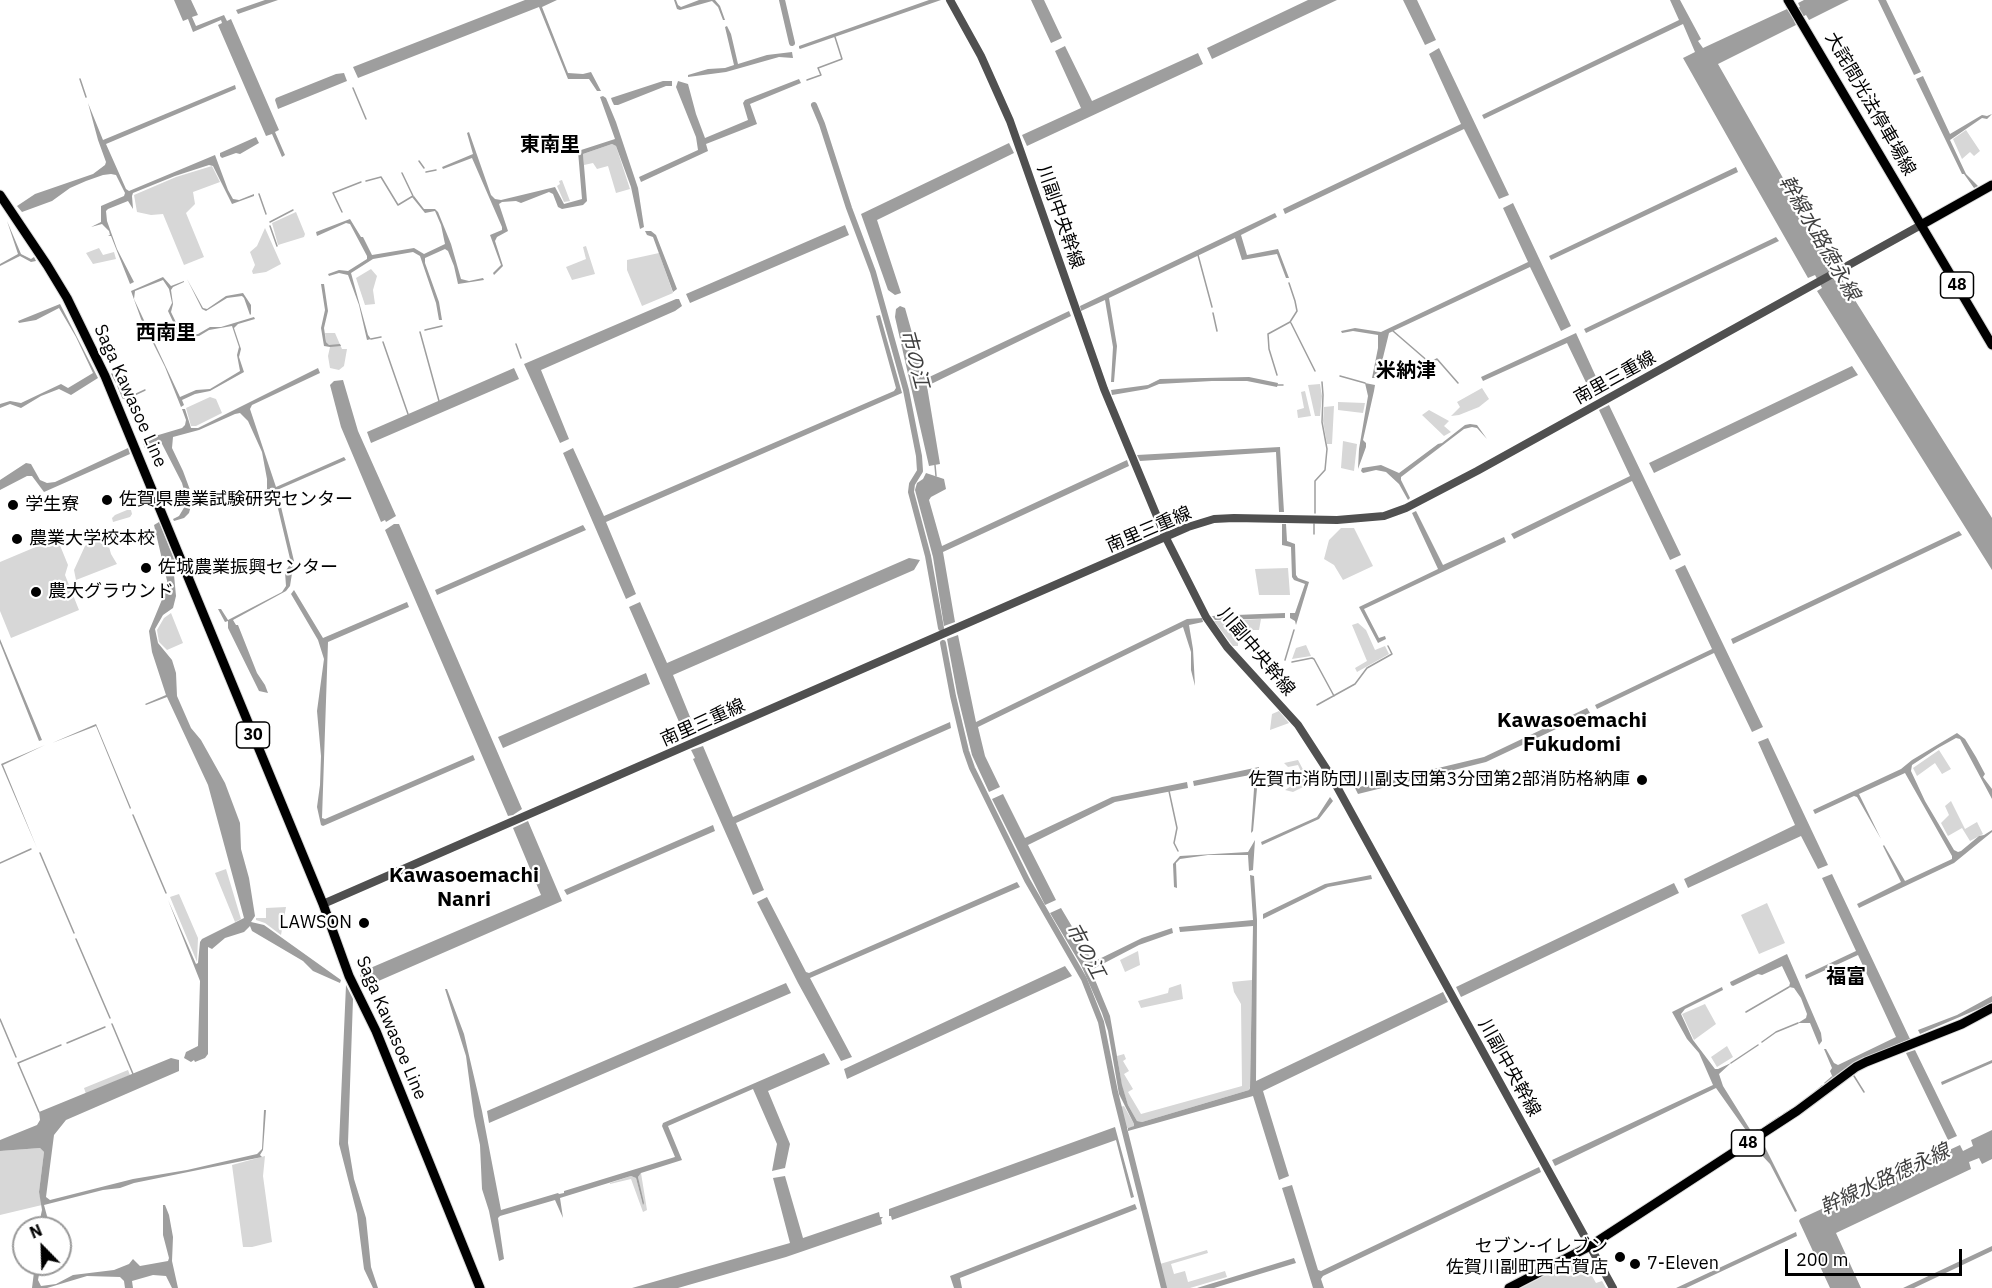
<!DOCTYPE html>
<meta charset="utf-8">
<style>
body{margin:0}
#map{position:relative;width:1992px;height:1288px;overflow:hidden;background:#fff;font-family:"IBM Plex Sans",sans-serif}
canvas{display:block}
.north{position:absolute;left:12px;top:1216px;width:60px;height:60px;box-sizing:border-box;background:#fff;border:2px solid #999;border-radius:50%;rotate:337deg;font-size:16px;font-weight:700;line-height:24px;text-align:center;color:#000}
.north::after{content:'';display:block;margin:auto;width:21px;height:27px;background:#000;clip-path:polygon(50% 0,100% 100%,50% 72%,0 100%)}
.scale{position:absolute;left:1785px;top:1249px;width:177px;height:27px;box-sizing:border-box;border:3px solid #000;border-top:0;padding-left:8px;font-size:18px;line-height:21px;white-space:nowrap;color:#000;-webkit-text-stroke:4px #fff;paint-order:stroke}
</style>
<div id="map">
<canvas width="1992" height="1288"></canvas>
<div class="north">N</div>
<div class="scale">200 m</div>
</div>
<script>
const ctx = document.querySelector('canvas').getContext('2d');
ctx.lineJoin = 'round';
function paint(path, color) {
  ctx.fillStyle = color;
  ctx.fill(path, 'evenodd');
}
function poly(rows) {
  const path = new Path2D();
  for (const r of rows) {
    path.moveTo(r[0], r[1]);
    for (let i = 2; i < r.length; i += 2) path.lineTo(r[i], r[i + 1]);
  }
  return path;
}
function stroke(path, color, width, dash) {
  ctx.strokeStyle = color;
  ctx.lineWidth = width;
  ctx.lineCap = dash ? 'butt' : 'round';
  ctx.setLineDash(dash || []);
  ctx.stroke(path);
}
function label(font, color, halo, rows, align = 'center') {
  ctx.font = font + ' "IBM Plex Sans","Noto Sans JP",sans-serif';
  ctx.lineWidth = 4.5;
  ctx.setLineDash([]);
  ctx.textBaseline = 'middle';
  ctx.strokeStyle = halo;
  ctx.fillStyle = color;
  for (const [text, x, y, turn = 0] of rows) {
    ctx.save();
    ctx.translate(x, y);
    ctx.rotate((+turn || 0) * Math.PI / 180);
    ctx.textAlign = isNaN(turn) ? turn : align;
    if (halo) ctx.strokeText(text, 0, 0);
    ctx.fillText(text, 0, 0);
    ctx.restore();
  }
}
paint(poly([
 [1966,130,1980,151,1974,156,1970,152,1962,159,1953,139],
 [612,144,616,146,630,189,616,193,608,166,597,169,593,163,584,165,583,154],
 [212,166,220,182,193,192,195,204,186,213,204,257,184,265,163,214,151,215,137,212,134,195,176,177],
 [562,180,570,201,564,202,557,186,560,184,559,181],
 [296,212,305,234,304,237,278,245,272,223],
 [265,228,281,264,266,272,253,274,252,271,255,265,250,252,257,246],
 [586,246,595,274,572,280,566,267,586,259,583,247],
 [99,248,103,255,114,252,116,259,93,264,86,253],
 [659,253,673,293,642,306,627,270,627,260],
 [371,269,377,276,373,290,375,304,365,305,356,278],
 [173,324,179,337,171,342,168,338,157,342,153,332],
 [325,333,335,333,342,349,347,349,344,366,339,370,330,368,328,356,330,347,326,342],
 [1320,384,1322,396,1320,416,1315,416,1308,385],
 [1482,388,1489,399,1479,407,1459,415,1451,416,1460,407,1457,402],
 [1305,391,1311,416,1298,418,1297,410,1304,408,1301,392],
 [210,397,216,399,222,413,196,426,191,426,186,408],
 [1338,402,1365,403,1363,413,1338,410],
 [1334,406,1332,444,1327,444,1323,421,1324,407],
 [1429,410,1449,421,1444,426,1451,432,1444,436,1422,415],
 [1343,441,1357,444,1354,471,1341,468],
 [127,510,131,510,132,514,130,517,113,522,112,518,115,515],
 [1341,528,1354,528,1373,566,1343,580,1334,565,1324,559,1329,540],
 [106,536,111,554,117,564,76,580,74,570,85,546,94,539],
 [57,538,68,565,65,575,79,610,11,638,0,611,0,562],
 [1288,568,1290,595,1259,595,1255,569],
 [171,613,183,643,167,650,159,642,157,630,164,618],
 [1261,619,1259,630,1238,630,1238,646,1233,646,1214,621],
 [1358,623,1366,630,1375,650,1385,646,1389,654,1357,672,1355,668,1367,661,1352,625],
 [1306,645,1311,656,1292,659,1296,648],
 [1279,711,1289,723,1270,730,1272,714],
 [1939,750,1951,769,1942,774,1935,763,1917,776,1913,768],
 [1298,760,1308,779,1307,785,1293,792,1285,790,1304,778,1298,765,1288,767,1284,763],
 [1951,801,1965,829,1977,822,1983,834,1970,841,1962,828,1948,836,1941,823,1949,815,1945,806],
 [226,869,241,919,235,922,215,873],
 [179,894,198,938,197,962,170,897],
 [1767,903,1785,943,1759,954,1741,915],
 [286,907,281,935,265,923,256,920,256,918,266,918,266,908],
 [1138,951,1140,965,1125,972,1120,960],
 [1252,980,1250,1087,1249,1090,1142,1122,1137,1121,1128,1105,1122,1086,1117,1056,1124,1054,1126,1059,1123,1061,1129,1071,1124,1074,1133,1089,1128,1092,1141,1114,1242,1086,1241,1004,1234,992,1232,982],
 [1181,984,1183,999,1141,1008,1138,1001,1168,993,1169,988],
 [1705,1004,1716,1024,1694,1040,1682,1014],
 [1727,1046,1733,1057,1717,1067,1711,1057],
 [128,1070,130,1075,86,1094,84,1088],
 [1124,1106,1134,1124,1135,1126,1128,1128,1125,1128,1120,1107],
 [40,1148,44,1152,39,1192,42,1205,0,1215,0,1151],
 [265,1156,263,1176,272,1242,252,1247,243,1247,232,1165],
 [641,1173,647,1210,643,1212,631,1179,610,1184,610,1183,631,1176,636,1178,643,1205,638,1177],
 [1207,1250,1208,1253,1171,1264,1174,1274,1185,1271,1188,1282,1225,1271,1227,1277,1190,1288,1166,1288,1160,1264],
 [1581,1257,1596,1283,1602,1281,1606,1288,1521,1288]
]), '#d7d7d7');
paint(poly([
 [174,0,191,0,198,15,192,17,196,26,224,15,227,21,231,19,279,130,275,132,285,155,282,157,272,134,266,136,218,25,222,23,221,20,193,32,188,19,183,21],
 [265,0,278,0,238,14,236,10],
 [525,0,557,0,542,7,568,73,583,74,591,72,601,91,597,91,589,79,568,79,539,7,358,78,353,67],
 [674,0,676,0,678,5,681,7,699,0,715,0,720,6,725,20,723,20,718,7,712,1,680,10,677,9],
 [929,0,941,0,800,49,799,48,799,46],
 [1031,0,1044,0,1062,38,1051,43],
 [1308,0,1337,0,1212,59,1207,48],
 [1403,0,1417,0,1436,40,1425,45],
 [1670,0,1680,0,1701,39,1698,41,1703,48,1787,9,1789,12,1800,7,1798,3,1804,0,1849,0,1809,20,1806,15,1794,21,1796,25,1718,64,1832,264,1827,267,1828,269,1835,281,1841,278,1992,518,1992,570,1817,291,1822,288,1815,275,1808,278,1744,166,1683,58,1695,52,1683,24,1484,119,1482,115,1679,20],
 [1878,0,1886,0,1921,72,1914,75],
 [727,26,731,34,738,64,767,55,792,52,793,58,779,57,726,72,688,77,688,75,708,69,725,68,734,65,725,27],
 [1065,46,1092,101,1198,53,1203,64,1027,146,1022,135,1081,108,1055,51],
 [1439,48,1509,195,1499,199,1464,129,1285,214,1283,209,1461,124,1429,54],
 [344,73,347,81,278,109,275,100,276,98,336,74],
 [1923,76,1950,134,1982,115,1987,116,1992,114,1987,119,1982,118,1950,140,1966,174,1978,186,1974,188,1964,174,1962,174,1916,79],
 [799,79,801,83,750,104,757,124,706,144,708,151,641,182,639,177,698,150,696,137,676,87,678,81,688,84,696,114,705,138,748,120,743,103,745,100],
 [663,81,672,81,672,86,666,86,618,105,614,105,612,101,611,98],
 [235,85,236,89,106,144,126,189,129,191,215,155,228,190,233,199,239,200,254,194,254,196,232,204,213,166,209,165,175,176,133,193,132,196,133,209,128,201,108,209,106,211,107,221,117,249,134,282,130,284,111,236,108,236,110,235,109,231,102,224,91,227,101,222,101,206,124,196,125,193,116,175,111,174,103,175,86,181,70,188,52,201,22,212,17,206,35,194,93,174,105,165,106,162,98,140,88,103,103,140],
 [603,96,606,98,616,122,638,188,644,227,640,229,631,187,616,146,612,144,583,154,587,201,583,205,562,209,558,207,553,194,549,192,521,203,516,201,502,202,499,204,508,231,497,237,495,241,503,266,494,275,493,273,501,265,490,235,502,230,502,227,472,158,443,169,442,167,473,154,467,133,469,132,491,195,495,199,501,200,555,187,564,204,582,199,578,151,615,139,600,97],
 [256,137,259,143,240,154,236,153,222,158,220,156,220,153],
 [1009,143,1014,153,877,220,901,293,895,295,888,290,861,214],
 [1736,167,1738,172,1551,260,1549,256],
 [414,196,424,209,435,209,438,212,451,244,461,279,469,281,483,278,484,280,458,284,454,266,448,251,445,249,425,258,425,263,439,302,442,320,439,320,436,303,420,256,413,252,373,259,351,273,368,335,371,339,367,340,359,305,348,275,339,273,329,276,328,274,339,270,348,271,367,259,367,256,350,224,346,223,317,236,316,232,350,219,361,237,363,237,372,255,414,248,424,254,445,244,441,225,435,211,425,213,412,197],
 [1513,203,1571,326,1561,331,1530,267,1389,333,1378,378,1372,378,1378,348,1378,335,1353,331,1342,333,1341,331,1355,328,1381,332,1528,262,1503,208],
 [1275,213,1277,217,1241,235,1247,255,1278,249,1289,278,1286,278,1277,254,1242,260,1235,238,1109,298,1117,346,1114,382,1111,382,1113,347,1105,300,1081,311,1080,306],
 [7,221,21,254,31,259,34,257,36,261,31,262,20,256,0,266,0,264,18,254],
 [845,225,849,235,690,303,686,294],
 [645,231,651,231,656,235,677,289,673,292,653,237,647,235],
 [1776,237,1779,241,1586,333,1584,329],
 [163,277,171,286,184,281,184,282,173,287,171,290,173,304,171,312,182,335,198,334,210,327,221,327,254,317,255,319,238,324,234,328,241,349,239,357,244,372,210,391,195,394,182,400,184,405,181,407,165,367,141,319,131,291],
 [163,280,169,289,172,303,168,311,180,337,199,336,209,330,232,326,239,347,237,355,240,371,210,389,196,390,180,397,134,299,135,291],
 [187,279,203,308,207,309,226,296,243,293,251,305,251,314,250,315,244,298,242,296,227,298,206,311,202,309],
 [321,284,324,284,328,311,324,328,326,342,329,345,340,344,341,346,330,347,324,346,321,328,325,310],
 [676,299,679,299,682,306,675,311,541,370,569,439,560,443,524,364],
 [60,304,98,378,71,395,59,389,41,396,21,408,10,404,0,408,0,404,10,401,21,403,61,384,68,388,93,373,76,337,59,308,36,320,19,323,18,321],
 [900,306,905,308,925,379,1069,311,1071,316,927,386,940,464,929,466,895,317,896,309],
 [880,315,902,393,606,522,636,594,626,599,563,453,573,448,604,516,894,391,896,388,876,316],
 [1576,333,1602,390,1592,395,1567,343,1483,381,1481,377],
 [1852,366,1858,375,1654,473,1649,463],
 [318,368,320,373,252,405,250,409,276,487,344,457,346,460,277,490,294,561,290,586,286,591,233,620,236,625,238,625,257,673,265,685,268,693,259,691,228,628,228,621,225,622,218,609,221,609,228,620,282,592,286,586,285,572,291,563,275,496,272,494,248,497,223,494,263,491,267,489,267,479,262,452,248,421,240,413,235,414,199,430,173,437,172,448,183,471,193,498,189,513,184,518,174,521,173,519,179,516,185,506,185,494,182,483,161,442,153,443,145,448,143,443,145,439,182,428,185,425,186,420,182,409,185,409,191,428,198,428],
 [514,368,519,379,371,443,367,432],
 [1249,377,1278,383,1277,387,1247,381,1212,381,1159,384,1147,389,1112,395,1111,390,1148,385,1160,379],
 [343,380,358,431,396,516,386,522,385,520,381,522,341,427,330,385,334,381],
 [1365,383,1375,385,1374,391,1363,440,1366,443,1366,447,1358,469,1359,449,1368,396],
 [1609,405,1681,555,1670,560,1632,481,1514,539,1511,534,1630,476,1599,410],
 [1470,424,1477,425,1487,439,1477,428,1472,427,1464,429,1401,477,1401,480,1410,498,1408,500,1399,484,1386,472,1376,470,1363,473,1361,471,1362,468,1381,465,1399,473,1438,444,1442,443,1465,425],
 [1280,447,1284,512,1279,512,1276,452,1140,461,1137,455],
 [128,448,130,454,44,492,32,476,27,476,0,490,0,480,26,463,31,464,40,480,47,483,55,482],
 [1127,460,1129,466,943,552,955,622,944,626,933,557,915,490,917,483,923,479,926,473,944,479,946,489,931,497,929,500,942,546],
 [1416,511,1443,565,1504,537,1506,542,1364,609,1379,638,1385,636,1386,639,1378,643,1359,607,1438,569,1412,513],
 [159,522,176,564,174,575,176,596,173,608,163,615,155,629,158,643,172,660,176,673,177,696,191,728,201,740,225,783,240,823,241,849,249,878,255,916,251,922,264,925,341,980,340,983,313,971,303,961,252,931,250,926,244,932,225,938,212,949,208,947,208,1054,205,1058,195,1062,194,1060,191,1062,184,1058,186,1052,198,1046,200,981,168,900,196,964,198,963,200,942,202,939,244,918,208,785,167,697,146,705,145,704,166,695,152,652,149,631,168,585,154,525],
 [394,524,399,524,522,809,513,815,508,816,385,530],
 [1282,524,1286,524,1287,541,1295,544,1296,575,1298,578,1309,582,1296,625,1295,621,1290,618,1290,613,1295,613,1305,584,1294,580,1292,577,1291,547,1282,545],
 [583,525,586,530,437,595,435,590],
 [1959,531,1962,535,1733,644,1731,639],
 [909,558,920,560,914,570,673,675,697,734,686,738,629,607,640,602,667,663],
 [1685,565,1763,727,1752,732,1714,653,1597,709,1595,705,1712,649,1675,570],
 [294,590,323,638,407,602,409,607,328,642,322,818,325,819,473,755,475,760,323,826,321,825,317,807,320,785,321,756,317,711,324,659,318,640,291,594],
 [1285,613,1285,618,1215,620,1212,616],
 [1202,618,1203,622,1189,625,1193,649,1195,686,1191,670,1191,652,1183,627,978,727,985,756,1000,787,989,792,972,755,957,693,947,639,958,635,976,722,1187,619],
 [0,639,42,740,39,741,0,643],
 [646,673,650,684,503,748,498,737],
 [1587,708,1590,713,1486,762,1358,794,1355,788,1484,757],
 [950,722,951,728,736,823,764,890,753,895,693,759,695,758,691,750,703,746,733,817],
 [96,724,131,808,130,809,96,726,52,743],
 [1957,733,1965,739,1976,757,1985,774,1983,777,1992,789,1992,799,1960,739,1956,738,1938,748,1912,765,1911,771,1925,801,1954,850,1958,852,1961,851,1979,836,1984,835,1992,830,1992,832,1954,863,1859,908,1857,904,1901,882,1883,846,1884,845,1905,881,1952,859,1952,856,1905,773,1859,794,1881,839,1857,797,1854,796,1815,814,1813,810,1901,769,1912,760],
 [1768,738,1828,865,1818,869,1801,836,1688,888,1684,879,1795,825,1758,742],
 [45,745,3,765,37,848,1,764],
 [1259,767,1253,831,1251,833,1255,774,1194,786,1193,781],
 [1187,782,1188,788,1115,802,1028,845,1056,900,1045,905,992,799,1003,794,1025,838,1112,797],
 [1330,797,1333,801,1319,819,1262,845,1261,842,1317,817],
 [528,821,562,901,367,986,364,985,360,975,361,972,541,895,513,828],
 [713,825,715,831,567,895,564,890],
 [1255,840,1253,870,1249,871,1248,855,1208,855,1180,859,1176,863,1177,888,1174,887,1173,864,1180,856,1248,852],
 [1832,874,1910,1039,1863,1059,1833,1078,1830,1071,1832,1068,1824,1049,1826,1049,1834,1063,1838,1065,1896,1037,1858,955,1806,979,1805,975,1856,951,1822,878],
 [1250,875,1254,876,1257,920,1256,1081,1443,992,1448,1002,1263,1091,1289,1176,1279,1180,1253,1096,1128,1131,1128,1128,1134,1126,1134,1124,1119,1094,1108,1031,1102,1013,1081,965,1050,913,1061,908,1093,962,1142,938,1172,928,1173,933,1139,945,1091,970,1110,1016,1122,1085,1128,1105,1137,1121,1142,1122,1249,1090,1250,1088,1253,926,1180,932,1179,927,1253,920],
 [1371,875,1372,879,1328,887,1263,919,1263,914,1325,884],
 [1017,882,1020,887,810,978,852,1057,841,1061,798,983,757,902,767,897,806,972,809,973],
 [1674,883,1679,893,1461,997,1456,987],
 [1787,954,1821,1033,1822,1041,1819,1045,1810,1023,1798,1023,1806,1018,1807,1014,1801,998,1794,988,1789,987,1790,983,1782,966,1762,975,1758,974,1733,986,1731,985,1730,982],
 [1065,966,1072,976,847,1079,844,1069],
 [786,983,791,993,489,1123,487,1111],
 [346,985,353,999,348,1143,354,1179,366,1218,371,1267,378,1288,373,1288,364,1269,357,1214,339,1144],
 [1722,987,1723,990,1685,1009,1681,1014,1693,1040,1715,1069,1718,1069,1731,1063,1719,1074,1723,1086,1751,1131,1763,1128,1750,1136,1716,1088,1555,1166,1552,1160,1713,1085,1699,1053,1687,1039,1672,1012],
 [445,989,447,989,464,1034,482,1111,501,1210,558,1193,559,1194,564,1193,564,1191,675,1157,662,1126,663,1123,824,1053,830,1064,768,1091,790,1144,785,1168,772,1171,777,1144,753,1089,668,1126,682,1160,641,1173,638,1177,644,1203,643,1205,636,1178,631,1176,560,1198,563,1218,555,1200,500,1216,498,1218,504,1259,499,1261,489,1211,482,1189,480,1145,474,1116,466,1056],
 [1992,996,1992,1002,1983,1007,1920,1034,1918,1030,1957,1015],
 [1915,1050,1957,1136,1948,1140,1906,1053],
 [171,1058,179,1060,179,1071,66,1120,54,1135,46,1197,50,1200,133,1179,187,1170,257,1154,262,1149,264,1110,266,1110,263,1150,260,1155,262,1157,134,1183,120,1188,103,1190,44,1205,47,1216,45,1228,38,1228,42,1210,39,1192,44,1152,40,1148,0,1151,0,1140,37,1125,40,1120,39,1112],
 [1992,1060,1992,1063,1942,1085,1941,1082],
 [1115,1127,1134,1197,1131,1198,1116,1140,892,1220,891,1216,889,1216,889,1209],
 [1992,1130,1992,1159,1982,1164,1979,1158,1969,1162,1971,1169,1836,1233,1861,1288,1830,1288,1799,1221,1800,1219,1960,1145,1963,1151,1973,1146,1971,1140],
 [1762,1141,1797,1211,1795,1212,1770,1164,1754,1147],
 [1539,1167,1541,1172,1323,1276,1321,1279,1324,1288,1313,1288,1282,1188,1292,1185,1318,1270,1321,1271],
 [785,1176,803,1238,879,1212,880,1217,883,1217,881,1219,882,1224,786,1257,678,1288,632,1288,790,1243,773,1178],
 [1135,1204,1137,1209,960,1278,962,1288,954,1288,950,1276],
 [163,1205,165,1205,169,1215,173,1237,172,1261,178,1288,172,1288,166,1276,153,1275,132,1281,133,1288,125,1288,124,1281,120,1277,87,1276,47,1288,32,1288,35,1264,41,1264,38,1280,41,1286,56,1284,73,1275,114,1270,129,1264,133,1259,140,1266,168,1261,169,1258,163,1235],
 [1796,1232,1797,1236,1686,1288,1676,1288],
 [1992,1246,1992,1251,1914,1288,1903,1288],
 [1294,1258,1296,1263,1214,1288,1197,1288]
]), '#9e9e9e');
stroke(poly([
 [80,79,86,97],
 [807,80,821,75,818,68,842,59,835,37],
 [353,88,366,119],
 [419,161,424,168],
 [426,172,436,170],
 [366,181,381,177,398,205,413,196,402,173],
 [259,194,266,214],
 [342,212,333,193,361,182],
 [270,222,293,210],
 [270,226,277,246],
 [1198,255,1212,307],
 [1213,313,1217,331],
 [1291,323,1315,371],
 [425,330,442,326],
 [1393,331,1430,363,1437,359,1458,383],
 [420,332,439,401],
 [371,339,381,337],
 [383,342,408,414],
 [516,344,521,358],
 [112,374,116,382],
 [1277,375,1269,349,1268,334,1290,322,1297,311,1295,301,1289,283],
 [1340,376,1365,383],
 [1277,385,1283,385],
 [118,386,123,398,128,398,145,390],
 [935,465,936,476],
 [1315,513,1315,481,1325,470,1327,449,1322,422,1323,395,1322,382],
 [1314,534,1314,524],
 [1285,660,1294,630],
 [1292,662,1312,658,1314,659,1334,696],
 [1317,705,1355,684,1367,668,1392,654,1388,646],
 [1169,791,1177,828,1174,843,1178,851],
 [133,815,166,893],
 [40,853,74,933],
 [0,863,31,849],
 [76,939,110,1018],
 [1746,1012,1789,987],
 [0,1019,16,1057],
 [112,1024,133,1074],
 [1762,1042,1776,1032,1798,1023],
 [67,1043,105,1027],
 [1731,1063,1758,1045],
 [1854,1076,1864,1092],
 [1825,1083,1832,1077],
 [1809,1097,1822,1086],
 [39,1112,18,1063,61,1045],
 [1784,1114,1792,1109],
 [1767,1125,1779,1117]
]), '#9e9e9e', 1.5);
stroke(poly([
 [782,0,792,43],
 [814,105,822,124,849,208,873,272,906,390,919,456,920,471,912,484,911,492,928,556,941,628],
 [943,643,953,696,966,751,972,768,1027,880,1084,979,1101,1022,1115,1092,1164,1288]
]), '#9e9e9e', 6);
const major = poly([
 [1788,0,1992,345],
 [0,195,47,265,67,298,105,376,278,795,323,904,349,976,376,1031,480,1288],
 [1921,225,1992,185],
 [1509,1288,1590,1246,1797,1111,1856,1067,1866,1062,1962,1024,1992,1008]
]);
stroke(major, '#dbdbdb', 11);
stroke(poly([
 [950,0,981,56,1010,121,1104,389,1166,538,1206,617,1227,647,1298,725,1331,776,1613,1288],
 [323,904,1188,527,1214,519,1234,518,1337,520,1384,516,1406,508,1477,471,1921,225]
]), '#505050', 8);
stroke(major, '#000', 9);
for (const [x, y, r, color] of [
 [107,500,6,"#000"],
 [13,505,6,"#000"],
 [17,539,6,"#000"],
 [146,568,6,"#000"],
 [36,592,6,"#000"],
 [1642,780,6,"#000"],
 [364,923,6,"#000"],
 [1620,1257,6,"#000"],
 [1635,1264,6,"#000"]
]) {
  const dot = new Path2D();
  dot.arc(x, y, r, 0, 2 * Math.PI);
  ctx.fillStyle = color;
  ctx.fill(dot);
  stroke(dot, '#fff', 2);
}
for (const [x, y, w] of [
 [1957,285,33],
 [253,735,33],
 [1748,1143,33]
]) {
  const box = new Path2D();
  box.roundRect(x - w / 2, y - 13, w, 26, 4.5);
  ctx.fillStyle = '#fff';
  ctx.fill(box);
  stroke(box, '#000', 1.5);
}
label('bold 16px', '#000', null, [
 ["48",1957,285],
 ["30",253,735],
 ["48",1748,1143]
]);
label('18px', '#000', '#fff', [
 ["大詫間光法停車場線",1870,104,60],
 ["川副中央幹線",1060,217,71],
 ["南里三重線",1615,378,-29],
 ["Saga Kawasoe Line",130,396,66],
 ["南里三重線",1149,530,-23],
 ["川副中央幹線",1256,652,50],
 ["南里三重線",703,723,-24],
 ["Saga Kawasoe Line",391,1028,67],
 ["川副中央幹線",1509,1068,61]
]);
label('18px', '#000', '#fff', [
 ["佐賀県農業試験研究センター",119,500],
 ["学生寮",25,505],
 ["農業大学校本校",29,539],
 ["佐城農業振興センター",158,568],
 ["農大グラウンド",48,592],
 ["佐賀市消防団川副支団第3分団第2部消防格納庫",1630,780,"right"],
 ["LAWSON",352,923,"right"],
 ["セブン-イレブン",1608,1247,"right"],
 ["佐賀川副町西古賀店",1608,1268,"right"],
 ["7-Eleven",1647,1264]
], 'left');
label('bold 20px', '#000', '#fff', [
 ["東南里",550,145],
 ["西南里",166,333],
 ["米納津",1406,371],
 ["福富",1846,977]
]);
label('italic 20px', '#3f3f3f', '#fff', [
 ["幹線水路徳永線",1819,238,60],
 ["市の江",914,359,75],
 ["市の江",1085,951,62],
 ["幹線水路徳永線",1885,1180,-25]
]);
label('bold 21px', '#000', '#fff', [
 ["Kawasoemachi",1572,721],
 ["Fukudomi",1572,745],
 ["Kawasoemachi",464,876],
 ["Nanri",464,900]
]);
</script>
